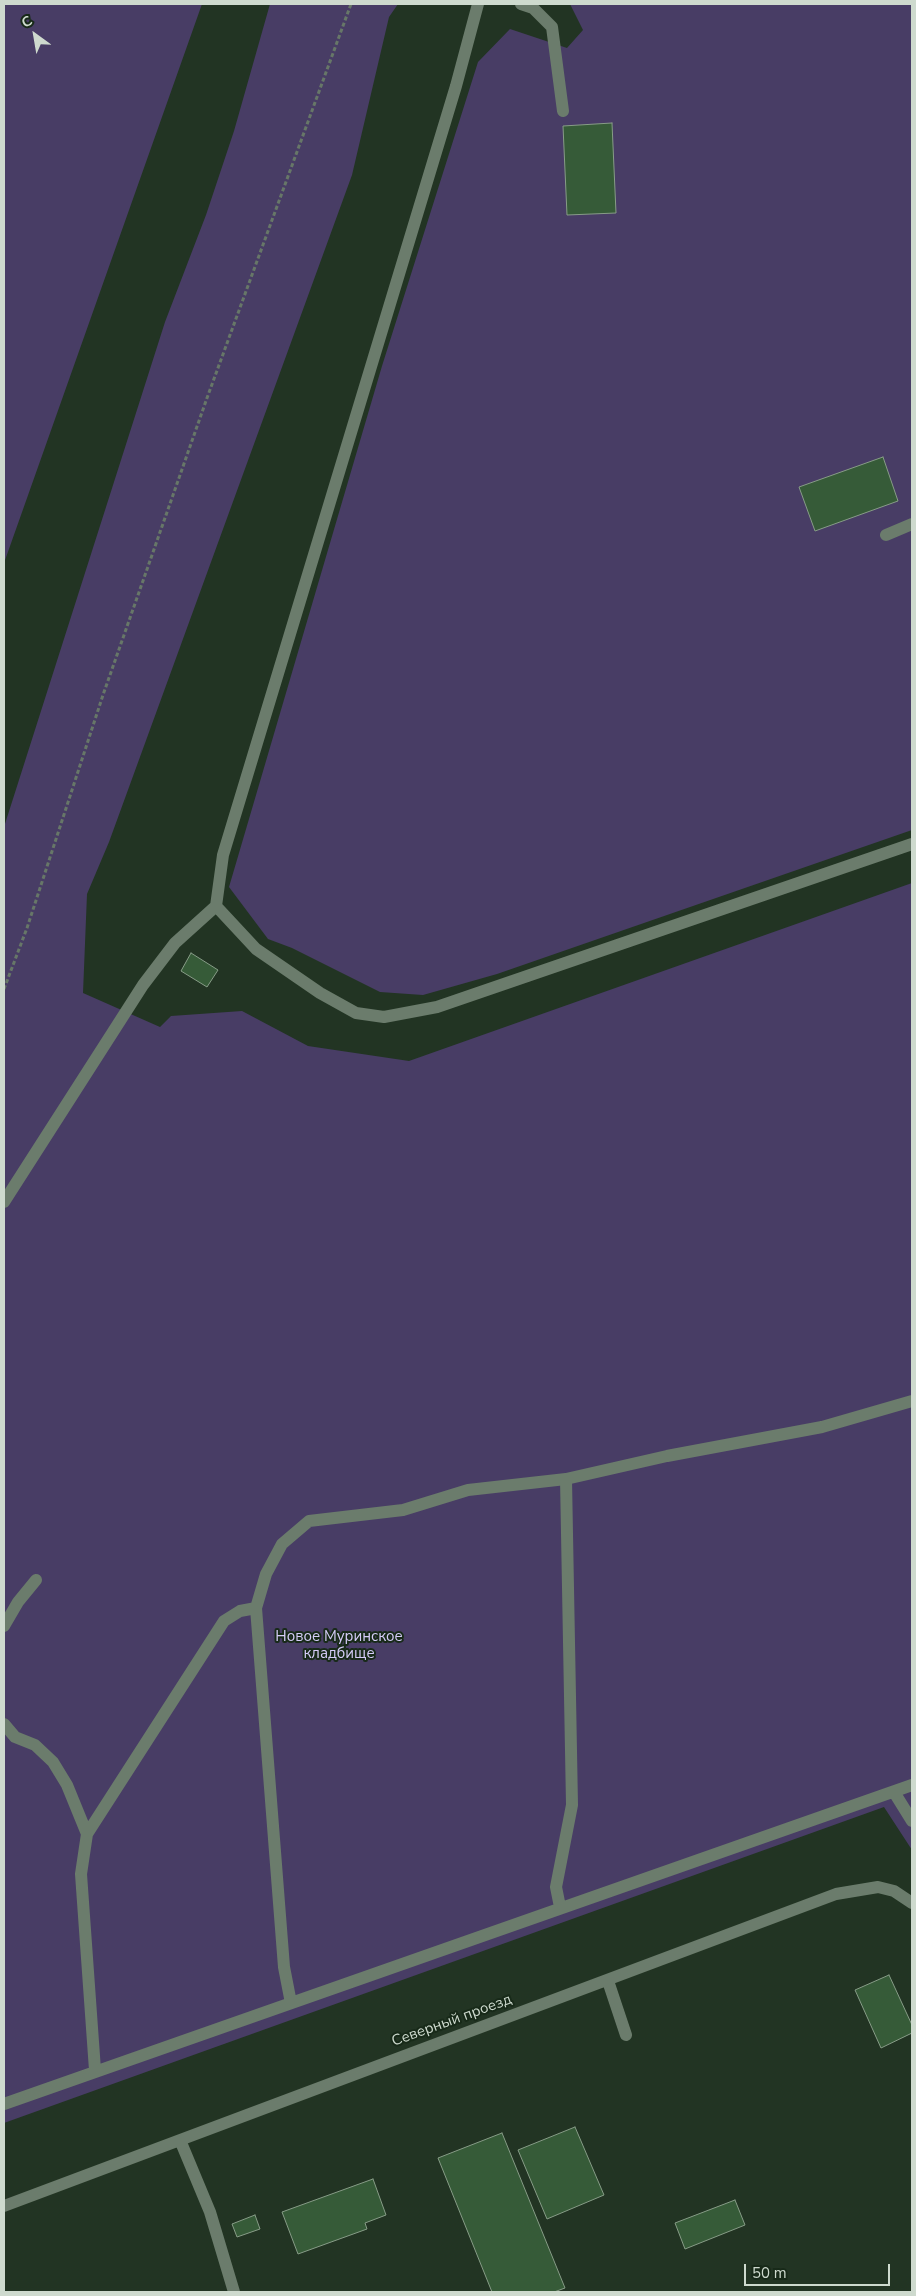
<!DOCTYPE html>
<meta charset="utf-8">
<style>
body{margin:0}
#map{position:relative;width:916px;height:2296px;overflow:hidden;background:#223423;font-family:"Nunito Sans",sans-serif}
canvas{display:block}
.frame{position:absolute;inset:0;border:5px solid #cedace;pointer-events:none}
.north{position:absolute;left:10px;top:10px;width:50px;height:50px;-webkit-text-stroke:4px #182a19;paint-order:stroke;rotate:328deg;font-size:14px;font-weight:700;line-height:20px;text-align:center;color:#cedace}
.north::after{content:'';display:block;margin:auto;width:18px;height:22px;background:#cedace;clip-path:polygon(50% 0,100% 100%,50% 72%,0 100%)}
.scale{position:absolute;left:744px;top:2264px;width:146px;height:22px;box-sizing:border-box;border:2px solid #cedace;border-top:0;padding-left:6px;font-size:15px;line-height:18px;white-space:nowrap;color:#cedace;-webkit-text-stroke:4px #182a19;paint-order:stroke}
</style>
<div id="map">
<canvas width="916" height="2296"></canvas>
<div class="frame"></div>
<div class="north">С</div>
<div class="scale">50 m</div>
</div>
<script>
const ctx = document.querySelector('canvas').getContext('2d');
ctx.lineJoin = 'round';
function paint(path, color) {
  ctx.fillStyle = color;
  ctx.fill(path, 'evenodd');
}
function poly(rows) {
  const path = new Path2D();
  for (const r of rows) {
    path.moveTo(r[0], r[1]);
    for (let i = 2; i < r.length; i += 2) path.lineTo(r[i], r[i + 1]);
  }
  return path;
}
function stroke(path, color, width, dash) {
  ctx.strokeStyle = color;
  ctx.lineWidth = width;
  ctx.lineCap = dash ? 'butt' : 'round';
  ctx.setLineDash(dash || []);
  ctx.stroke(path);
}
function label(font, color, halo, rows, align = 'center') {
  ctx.font = font + ' "Nunito Sans",sans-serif';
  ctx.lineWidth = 4;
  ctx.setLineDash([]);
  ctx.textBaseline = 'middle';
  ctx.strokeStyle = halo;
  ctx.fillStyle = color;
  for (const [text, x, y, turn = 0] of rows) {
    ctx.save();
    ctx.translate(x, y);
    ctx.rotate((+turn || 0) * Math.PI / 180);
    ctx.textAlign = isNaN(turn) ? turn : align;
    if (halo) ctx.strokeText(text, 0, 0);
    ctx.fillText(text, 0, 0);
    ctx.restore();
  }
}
paint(poly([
 [4,4,202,4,4,563],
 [270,4,398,4,389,17,352,175,109,842,87,894,83,993,160,1027,171,1016,242,1011,308,1046,409,1061,912,883,912,1850,884,1807,4,2123,4,827,165,322,206,215,234,131],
 [570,4,912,4,912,830,497,974,423,995,380,992,292,948,268,939,229,887,382,366,478,62,510,29,567,48,583,30]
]), '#483d65');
const building = poly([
 [612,123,616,213,567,215,563,126,612,123],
 [883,457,898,501,815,531,799,487,883,457],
 [191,953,218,970,207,987,181,971,191,953],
 [889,1975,912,2025,912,2033,881,2048,855,1990,889,1975],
 [575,2127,604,2195,547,2219,518,2150,575,2127],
 [502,2133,565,2288,554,2292,492,2292,438,2158,502,2133],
 [373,2179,386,2215,365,2223,367,2229,298,2254,282,2212,373,2179],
 [735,2200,745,2225,685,2249,675,2223,735,2200],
 [255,2215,260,2229,237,2237,232,2224,255,2215]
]);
paint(building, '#365b38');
stroke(building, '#879c87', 1);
stroke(poly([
 [4,989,27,928,103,695,207,398,351,4]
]), '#677768', 3, [4, 2.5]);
stroke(poly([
 [478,4,456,86,223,855,216,906,256,949,320,993,356,1013,384,1017,437,1007,912,844],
 [521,4,533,8,552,27,563,111],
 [886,535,912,524],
 [4,1202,143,985,175,943,216,906],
 [4,1626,18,1602,36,1580],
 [4,1724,15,1737,35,1745,53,1762,67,1785,87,1834],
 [894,1792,912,1821],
 [560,1907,556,1887,572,1805,566,1479],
 [608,1981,626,2035],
 [291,2003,284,1967,256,1608,266,1574,282,1544,309,1521,403,1510,468,1490,566,1479,667,1456,822,1427,912,1401],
 [95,2070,81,1874,87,1834,224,1621,240,1611,256,1608],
 [4,2104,912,1785],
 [180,2140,210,2212,234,2292],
 [4,2206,836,1894,878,1887,894,1891,912,1903]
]), '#6b7c6c', 12);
label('15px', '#d6cdf9', '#182a19', [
 ["Новое Муринское",339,1637],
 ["кладбище",339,1654]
]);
label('15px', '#cedace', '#182a19', [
 ["Северный проезд",452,2021,-20]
]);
</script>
